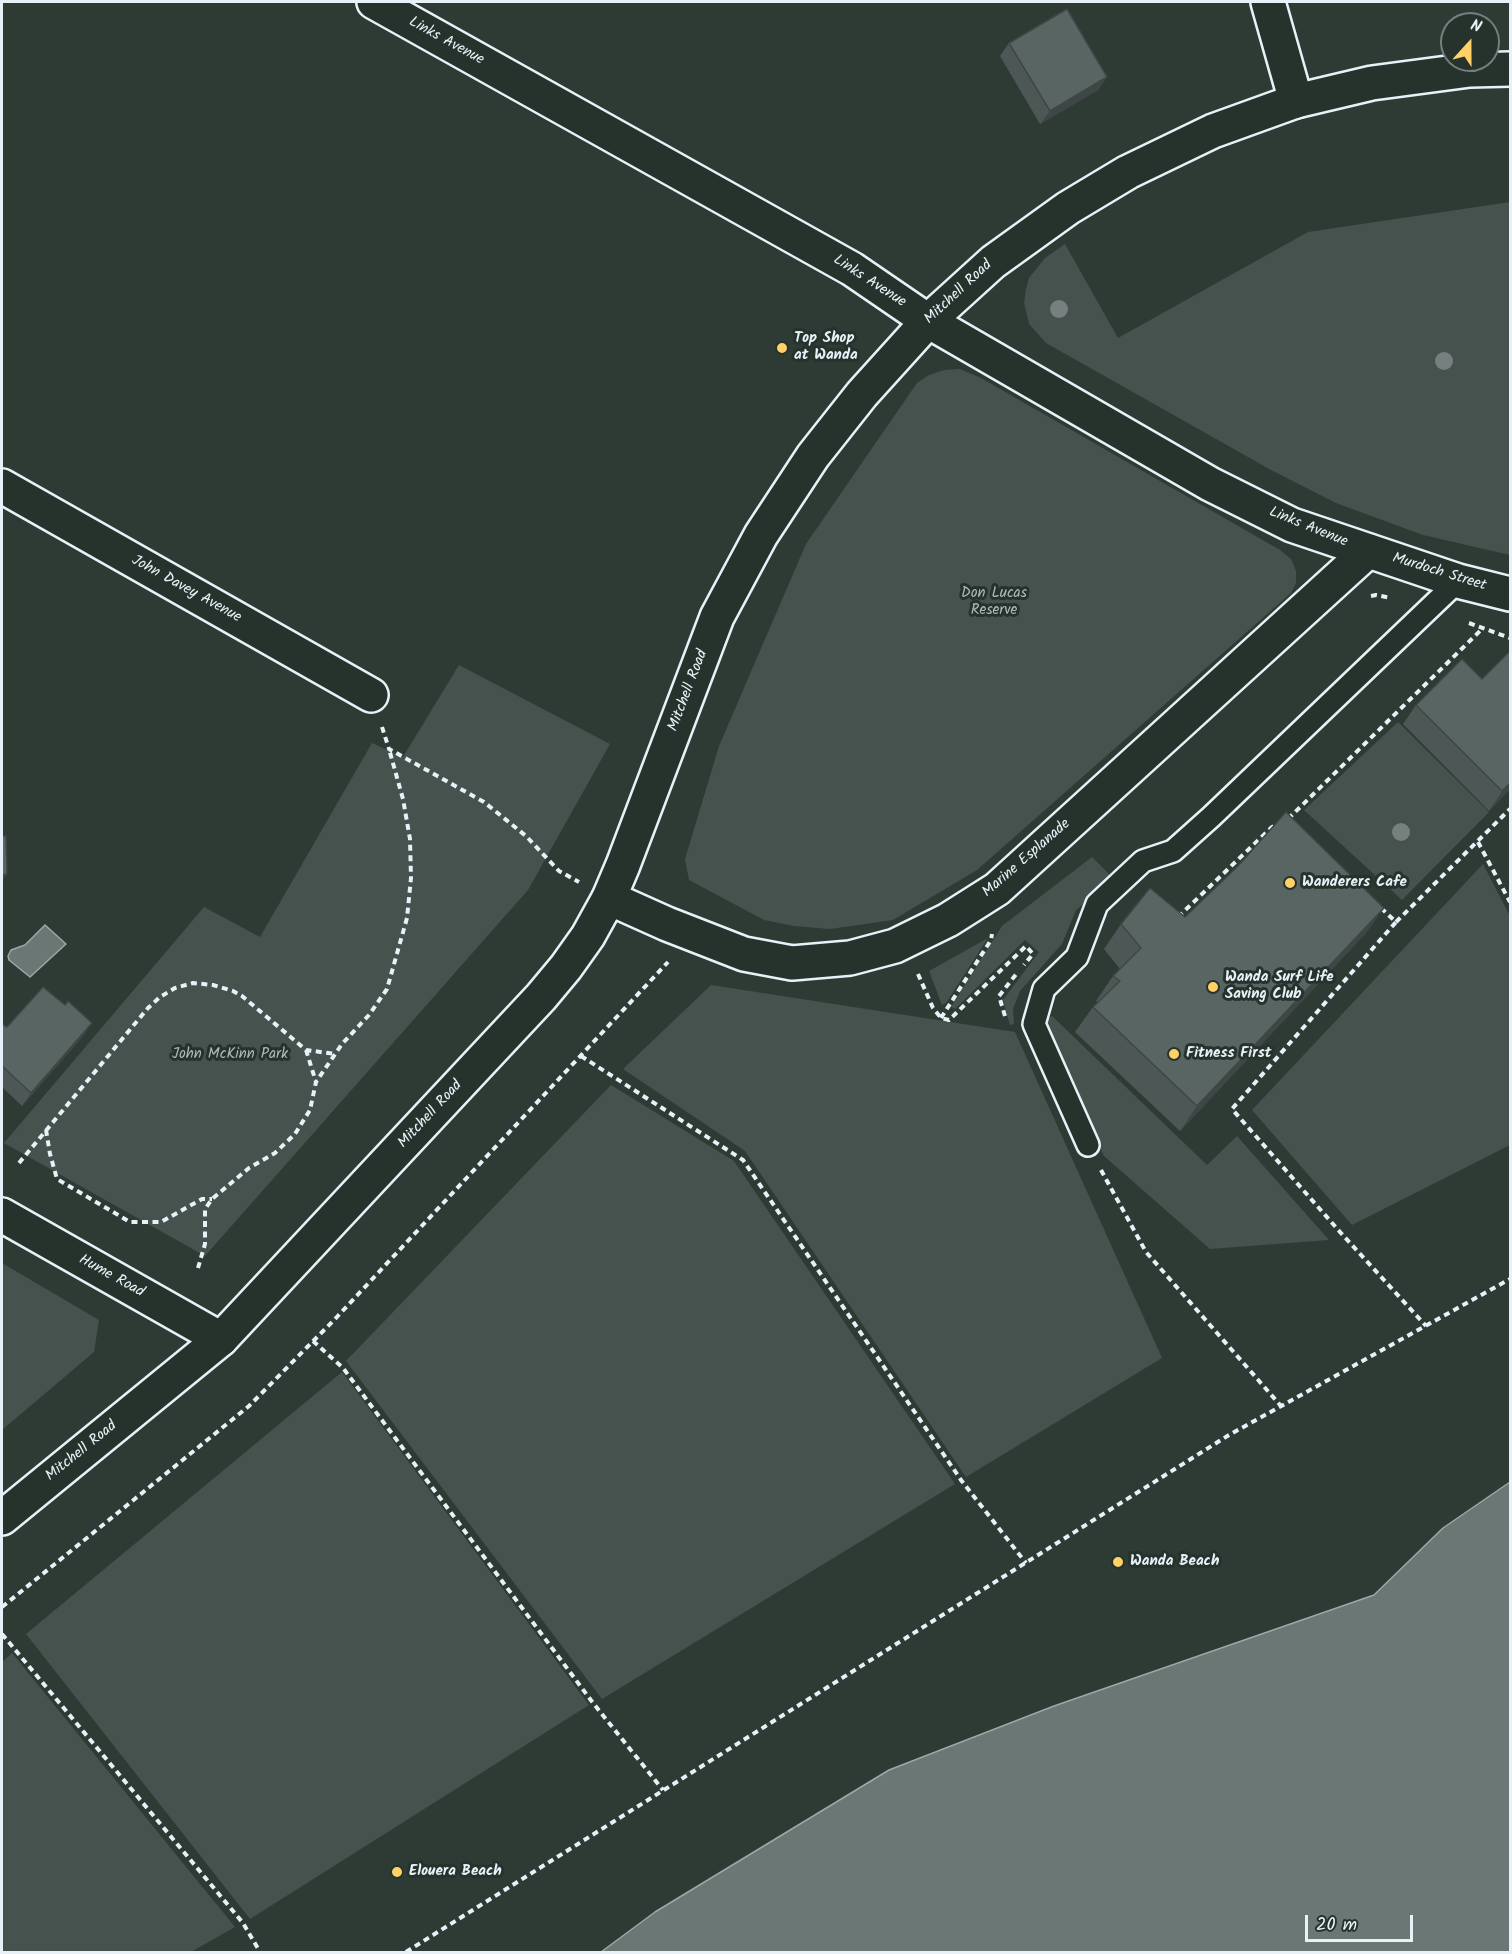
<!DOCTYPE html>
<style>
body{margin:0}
#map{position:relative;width:1512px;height:1954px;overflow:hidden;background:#2e3b35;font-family:Kalam,sans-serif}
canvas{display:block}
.frame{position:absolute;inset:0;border:3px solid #e8f1f8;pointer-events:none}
.north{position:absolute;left:1440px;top:12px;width:60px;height:60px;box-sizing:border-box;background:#26332d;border:2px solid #747f7e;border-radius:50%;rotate:21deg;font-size:16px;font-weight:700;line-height:24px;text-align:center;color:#e8f1f8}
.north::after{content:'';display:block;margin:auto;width:21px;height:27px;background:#ffd166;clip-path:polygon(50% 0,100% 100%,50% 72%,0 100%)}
.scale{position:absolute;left:1305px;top:1915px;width:108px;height:27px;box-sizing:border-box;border:3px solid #e8f1f8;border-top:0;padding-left:8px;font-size:18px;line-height:21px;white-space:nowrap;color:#e8f1f8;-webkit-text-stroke:4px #26332d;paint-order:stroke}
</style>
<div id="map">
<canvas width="1512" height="1954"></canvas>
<div class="frame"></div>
<div class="north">N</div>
<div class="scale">20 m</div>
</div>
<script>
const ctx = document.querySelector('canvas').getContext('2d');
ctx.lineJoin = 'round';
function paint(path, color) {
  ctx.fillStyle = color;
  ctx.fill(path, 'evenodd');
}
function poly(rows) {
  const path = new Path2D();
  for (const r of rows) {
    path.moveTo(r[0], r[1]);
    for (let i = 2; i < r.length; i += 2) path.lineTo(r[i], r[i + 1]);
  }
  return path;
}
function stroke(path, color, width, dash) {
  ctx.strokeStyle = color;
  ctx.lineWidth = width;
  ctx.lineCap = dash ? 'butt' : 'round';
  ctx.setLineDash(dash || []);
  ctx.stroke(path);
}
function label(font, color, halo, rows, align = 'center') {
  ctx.font = font + ' Kalam,sans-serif';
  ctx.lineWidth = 6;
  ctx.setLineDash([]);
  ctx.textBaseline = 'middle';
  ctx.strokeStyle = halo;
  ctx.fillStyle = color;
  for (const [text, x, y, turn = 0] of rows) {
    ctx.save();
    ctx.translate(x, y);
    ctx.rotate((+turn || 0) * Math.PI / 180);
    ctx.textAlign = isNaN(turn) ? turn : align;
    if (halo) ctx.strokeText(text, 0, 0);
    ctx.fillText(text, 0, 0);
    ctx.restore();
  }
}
paint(poly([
 [1510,202,1510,555,1423,535,1336,503,1271,470,1046,343,1029,324,1027,315,1024,303,1026,289,1029,278,1045,258,1065,244,1118,338,1308,232],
 [960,369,981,378,1280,550,1291,559,1296,571,1296,583,1291,593,977,870,893,920,830,929,794,926,764,920,689,880,685,859,719,746,806,544,917,383,929,375,944,370],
 [459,665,610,744,528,890,205,1256,4,1143,204,907,260,937,372,743,403,757],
 [1398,722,1489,812,1402,900,1304,810],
 [1092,857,1113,878,1110,883,1076,910,1062,944,1020,991,1013,1009,1014,1024,1010,1025,1003,1000,1039,952,1025,940,955,1009,951,1007,1002,926],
 [1483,864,1510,916,1510,1145,1352,1225,1252,1110],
 [988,938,946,1003,942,1005,929,971],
 [711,985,1015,1032,1162,1358,966,1477,745,1151,623,1069],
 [1052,1016,1207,1165,1237,1136,1329,1240,1210,1249,1104,1156,1041,1024],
 [611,1085,734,1161,955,1484,602,1699,346,1361],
 [2,1263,99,1320,94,1352,2,1430],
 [342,1372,589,1705,250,1919,26,1634],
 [12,1653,235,1927,191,1952,2,1952,2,1662]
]), '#45524e');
const water = poly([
 [45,925,66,944,30,977,9,960,8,956,11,950,25,945,45,925],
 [1510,1482,1510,1952,601,1952,655,1912,889,1770,1054,1706,1374,1595,1443,1528,1510,1482]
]);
paint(water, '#6b7775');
stroke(water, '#9da8a9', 1.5);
const lane = poly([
 [1088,1145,1034,1024,1044,989,1077,957,1097,904,1143,861,1173,851,1211,817,1458,581]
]);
const street = poly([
 [1268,2,1296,101],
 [2,486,371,695],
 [609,898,667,924,744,954,792,963,850,958,895,946,948,920,997,889,1368,551],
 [2,1215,221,1339]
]);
const secondary = poly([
 [374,2,852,269,928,321,1210,484,1292,525,1458,581,1510,594],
 [2,1518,221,1339,541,997,566,967,588,936,609,898,623,865,717,617,761,535,813,456,862,394,928,321,993,262,1068,208,1128,172,1213,131,1296,101,1372,83,1470,70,1510,69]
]);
stroke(lane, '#e8f1f8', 26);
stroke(street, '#e8f1f8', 38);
stroke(secondary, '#e8f1f8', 38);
stroke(poly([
 [1371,596,1376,595,1391,598],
 [1469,623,1510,638],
 [382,727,389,749,484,802,526,836,559,871,579,882],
 [1288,819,1483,628],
 [1478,842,1510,902],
 [1381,908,1396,922,1232,1109,1340,1232,1426,1326],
 [1178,917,1272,827,1278,824],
 [1396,922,1510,809],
 [918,974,933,1008,941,1018,949,1020,1026,946,1033,954,1024,965],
 [1005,1016,999,996,1017,973],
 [941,1018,991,940,992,934],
 [306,1050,316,1082],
 [581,1056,743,1160,961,1480,1026,1563],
 [46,1130,50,1154,57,1179,130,1222,161,1222,202,1199,212,1199],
 [19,1163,148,1008,160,997,175,988,193,983,213,985,233,991,242,996,306,1050,335,1054],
 [1101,1170,1146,1252,1281,1406],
 [198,1268,205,1244,205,1209,212,1199,249,1168,275,1153,295,1134,310,1110,316,1082,342,1044,369,1015,387,989,407,918,411,878,410,839,403,799,389,749],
 [313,1341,343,1368,593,1703,663,1790],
 [2,1607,249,1406,336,1318,668,962],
 [2,1634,243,1923,260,1952],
 [406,1952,1229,1435,1510,1279]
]), '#e8f1f8', 4, [6, 4.5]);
stroke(lane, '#26332d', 21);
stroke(street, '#26332d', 33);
stroke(secondary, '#26332d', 33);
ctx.fillStyle = '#75807f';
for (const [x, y] of [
 [1059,309],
 [1444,361],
 [1401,832]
]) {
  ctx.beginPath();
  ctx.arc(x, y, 9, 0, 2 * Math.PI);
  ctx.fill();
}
paint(poly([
 [1009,43,1107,77,1098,90,1040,124,1000,56],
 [1510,651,1510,789,1489,811,1403,724,1416,705,1482,679],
 [1185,917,1366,933,1180,1131,1075,1032,1093,1007,1098,1002,1096,1001,1113,976,1120,969,1104,949,1121,924],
 [65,1005,92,1023,83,1036,22,1106,2,1087,2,1024,7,1027]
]), '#4d5755');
paint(poly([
 [1107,77,1098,90,1040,124,1050,111],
 [1510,783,1510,789,1489,811,1502,791],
 [7,874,2,882,2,875],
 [1384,908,1366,933,1180,1131,1197,1106],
 [92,1023,83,1036,22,1106,31,1093]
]), '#3e4745');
const building = poly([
 [1067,9,1107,77,1050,111,1009,43,1067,9],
 [1510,651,1510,783,1502,791,1416,705,1462,659,1482,679,1510,651],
 [1286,812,1384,908,1197,1106,1093,1007,1120,981,1113,976,1141,948,1121,924,1150,888,1185,917,1238,866,1286,812],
 [2,836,6,836,7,874,2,875,2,836],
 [43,987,65,1005,68,1001,92,1023,31,1093,2,1066,2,1024,7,1027,43,987]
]);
paint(building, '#596563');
stroke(building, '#3e4745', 1.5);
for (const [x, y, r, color] of [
 [782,348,6,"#ffd166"],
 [1290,883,6,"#ffd166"],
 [1213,987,6,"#ffd166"],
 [1174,1054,6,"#ffd166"],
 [1118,1562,6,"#ffd166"],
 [397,1872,6,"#ffd166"]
]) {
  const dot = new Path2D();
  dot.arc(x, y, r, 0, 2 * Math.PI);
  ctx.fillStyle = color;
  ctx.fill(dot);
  stroke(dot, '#26332d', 2);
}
label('15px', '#e8f1f8', '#26332d', [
 ["Links Avenue",446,42,29],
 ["Links Avenue",869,282,33],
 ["Mitchell Road",959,293,-43],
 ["Links Avenue",1308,528,22],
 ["Murdoch Street",1439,573,17],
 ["John Davey Avenue",186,590,29],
 ["Mitchell Road",689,691,-69],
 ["Marine Esplanade",1027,859,-41],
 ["Mitchell Road",431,1115,-47],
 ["Hume Road",111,1277,29],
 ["Mitchell Road",82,1452,-39]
]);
label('bold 15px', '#e8f1f8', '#26332d', [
 ["Top Shop",794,339],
 ["at Wanda",794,356],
 ["Wanderers Cafe",1302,883],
 ["Wanda Surf Life",1225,978],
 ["Saving Club",1225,995],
 ["Fitness First",1186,1054],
 ["Wanda Beach",1130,1562],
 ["Elouera Beach",409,1872]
], 'left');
label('15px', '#afb9bc', '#26332d', [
 ["Don Lucas",994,594],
 ["Reserve",994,611],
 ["John McKinn Park",230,1055]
]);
</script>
